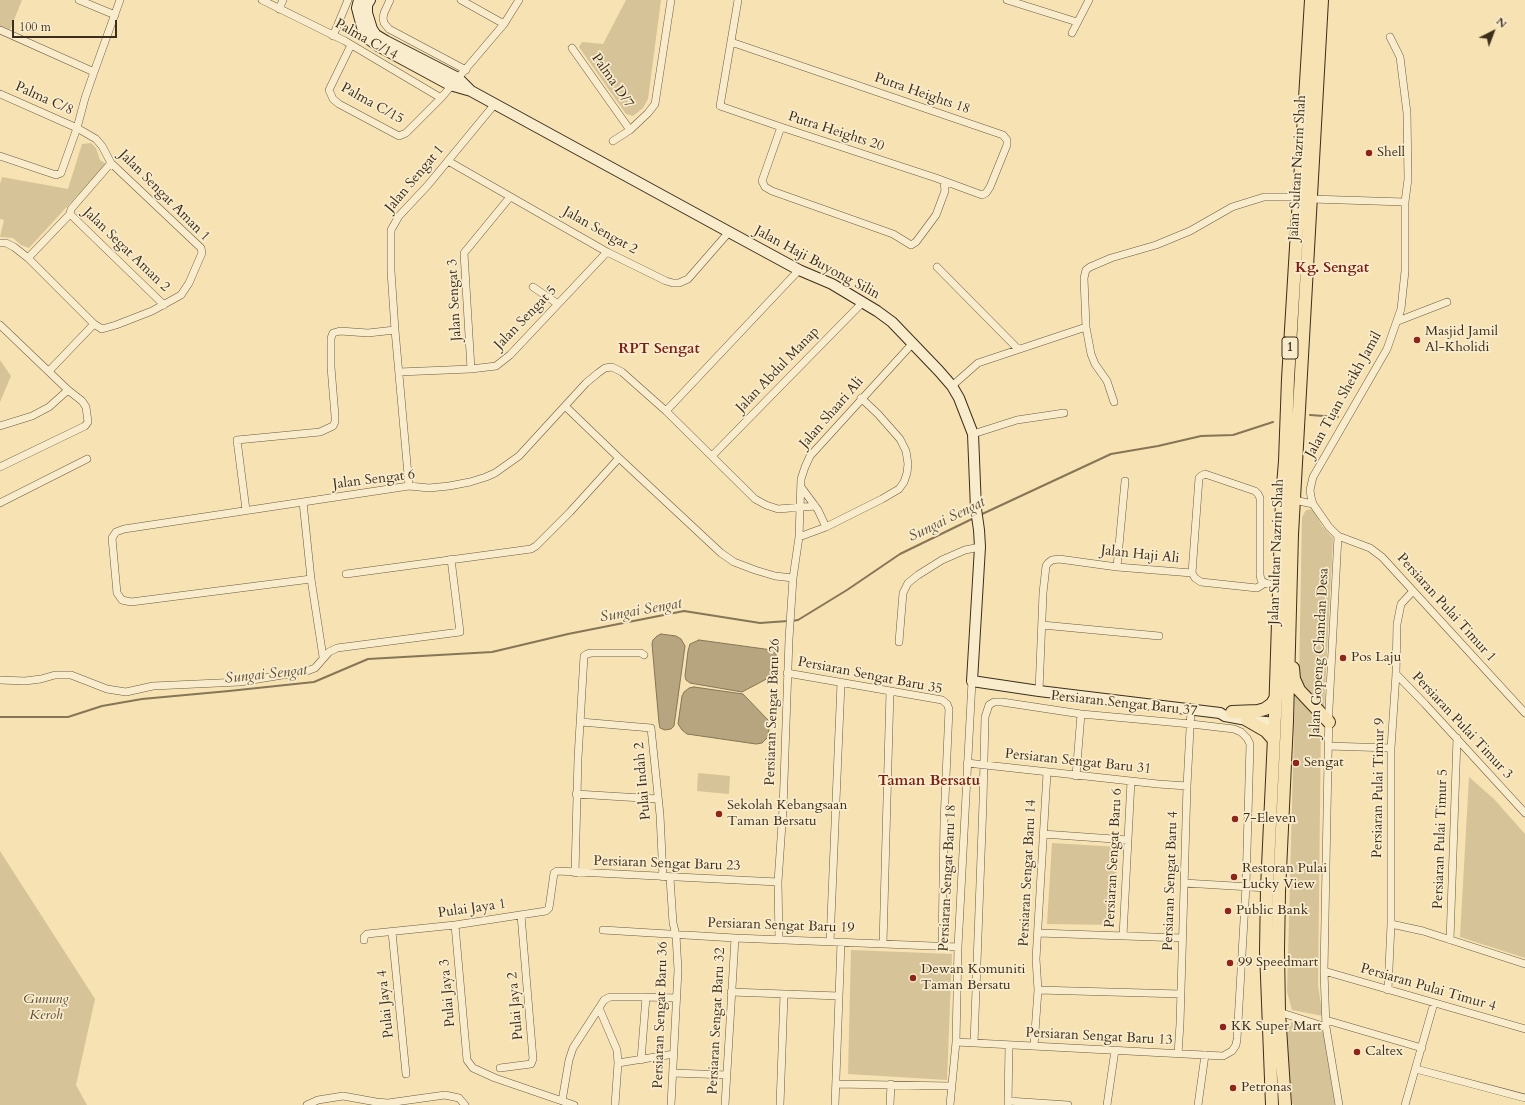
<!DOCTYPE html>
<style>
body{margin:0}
#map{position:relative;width:1525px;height:1105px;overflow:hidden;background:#f6e2b2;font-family:Cardo,serif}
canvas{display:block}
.north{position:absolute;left:1473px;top:12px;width:40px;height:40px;-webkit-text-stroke:3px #f9eccd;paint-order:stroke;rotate:42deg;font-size:11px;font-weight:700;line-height:16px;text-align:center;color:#3c2e1c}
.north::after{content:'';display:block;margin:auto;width:14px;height:18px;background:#3c2e1c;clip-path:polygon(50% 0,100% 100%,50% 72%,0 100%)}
.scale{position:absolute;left:12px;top:20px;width:105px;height:18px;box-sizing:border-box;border:2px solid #3c2e1c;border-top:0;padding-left:5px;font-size:12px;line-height:14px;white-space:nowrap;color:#3c2e1c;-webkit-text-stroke:3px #f9eccd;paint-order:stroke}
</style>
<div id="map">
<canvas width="1525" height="1105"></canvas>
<div class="north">N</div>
<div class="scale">100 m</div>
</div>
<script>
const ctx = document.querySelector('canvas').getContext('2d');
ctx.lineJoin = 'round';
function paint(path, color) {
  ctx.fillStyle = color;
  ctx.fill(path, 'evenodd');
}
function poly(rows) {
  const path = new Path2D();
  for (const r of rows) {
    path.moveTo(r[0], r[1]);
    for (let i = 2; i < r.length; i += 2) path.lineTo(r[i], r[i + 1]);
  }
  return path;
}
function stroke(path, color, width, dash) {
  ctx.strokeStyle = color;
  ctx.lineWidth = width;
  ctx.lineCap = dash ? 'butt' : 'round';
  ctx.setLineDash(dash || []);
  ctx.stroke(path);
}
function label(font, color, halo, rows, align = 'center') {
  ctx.font = font + ' Cardo,serif';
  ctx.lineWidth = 3.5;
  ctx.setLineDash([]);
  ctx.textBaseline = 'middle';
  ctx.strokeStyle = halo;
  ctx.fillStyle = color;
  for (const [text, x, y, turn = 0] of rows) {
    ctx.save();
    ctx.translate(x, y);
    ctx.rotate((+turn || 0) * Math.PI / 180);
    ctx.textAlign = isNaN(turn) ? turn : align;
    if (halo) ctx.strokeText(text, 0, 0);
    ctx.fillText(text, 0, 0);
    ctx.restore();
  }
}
paint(poly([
 [0,0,22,0,10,30,0,26],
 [626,0,661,0,648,99,643,108,633,116,626,114,579,47,582,42,603,44],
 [91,143,96,148,100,160,106,164,29,248,21,245,13,238,0,237,4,220,0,219,0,184,2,177,68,189,82,144],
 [0,360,11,376,0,402],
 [1313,509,1322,526,1333,538,1324,710,1299,679,1302,517,1306,510],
 [1295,692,1321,719,1318,986,1323,1016,1292,1010,1287,992],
 [698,773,730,776,729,794,697,791],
 [1469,777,1494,799,1525,834,1525,958,1460,937],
 [1052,843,1118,847,1114,925,1047,924],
 [0,851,95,999,76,1085,87,1105,0,1105],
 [851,950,952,954,947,1080,848,1074],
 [1291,1022,1324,1030,1335,1105,1294,1105,1292,1103,1285,1030]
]), '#d6c398');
const water = poly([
 [661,634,676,636,681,639,685,646,674,726,671,729,665,730,660,728,659,723,652,644,653,640,657,636,661,634],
 [699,640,772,650,779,658,776,670,774,675,742,692,690,683,686,680,685,676,688,651,690,644,699,640],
 [694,687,743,694,768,720,770,725,767,738,762,743,756,744,687,734,682,730,678,724,682,696,684,692,689,688,694,687]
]);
paint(water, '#b7a57f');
stroke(water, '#867557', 1);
stroke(poly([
 [1310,415,1338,417],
 [980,515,1111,454,1158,446,1201,436,1233,435,1273,422],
 [792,621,798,620,847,590,900,554,974,518],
 [0,717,68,717,102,706,142,699,229,691,314,682,368,659,492,652,568,634,684,611,760,623,788,621]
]), '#867557', 2);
const street = poly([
 [79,0,115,15],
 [262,0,345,41,441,98,504,24,519,0],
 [390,0,384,13,383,18,384,23,389,29,466,70],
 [461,0,504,24],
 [1007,0,1077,22],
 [279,9,283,0],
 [0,30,94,72],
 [1072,33,1089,0],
 [333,36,348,0],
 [1390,37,1400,57,1407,113,1408,179,1405,202,1405,271,1401,309,1387,349,1313,477,1310,490,1311,497,1313,504,1329,527,1338,536,1370,548,1382,557,1525,713],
 [731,42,1003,135,1007,140,1007,145,990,187,986,193,982,195,936,178,781,127,720,106,738,0],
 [351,45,329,90,333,99,339,104,399,136,406,133,441,98],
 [572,48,630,130],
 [0,94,77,128,96,139,102,146,111,163,201,248,202,253,189,283,181,295,152,311,116,325,102,329,94,324,28,258,14,247,6,243,0,243],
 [781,127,762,181,765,187,772,191,893,234,911,245,916,242,936,215,945,191,944,182],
 [613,141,630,130,648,113,655,104,671,0],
 [0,156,56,175,61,173,77,128,85,98,94,72,120,0],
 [448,161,607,252,666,281,673,283,679,283,688,279,729,232],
 [1311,199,1405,202],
 [70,214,164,305],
 [28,258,70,214,71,209,111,163],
 [937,267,1018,349],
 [533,287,558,304],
 [1398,321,1447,302],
 [0,325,68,390,82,401,86,407,88,422,85,426,0,467],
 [1086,327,1084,278,1086,270,1090,267,1111,258,1156,245,1190,231,1232,207,1264,197,1300,197],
 [471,369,464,253,510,197],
 [49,371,94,324],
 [399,372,471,369,496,366,510,355,607,252],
 [952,386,978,363,1086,327,1091,354,1095,364,1107,381,1114,402],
 [565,406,619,458,721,553,734,562,755,570,775,576,793,578],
 [666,411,799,270],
 [0,426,32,416,49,407,68,390],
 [973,434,1017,420,1064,413],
 [712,456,863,302],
 [409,486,395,330,391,271,391,230,399,216,428,185,494,105],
 [801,487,818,510,826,527],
 [1294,500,1313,504],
 [303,502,311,579,323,657],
 [0,503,87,459],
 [246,510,237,440,320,432,333,426,335,422,335,416,331,367,331,338,333,333,340,331,368,333,395,330],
 [1338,536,1329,708,1324,971,1326,1027,1339,1105],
 [799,537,826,527,882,499,899,489,904,482,907,473,908,464,906,451,900,439,878,414,861,398],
 [1117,567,1125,481],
 [1192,573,1195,578,1201,582,1257,588,1265,583],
 [346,574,531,549,536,546,570,512,619,458],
 [311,579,131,602,122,600,117,593,112,538,116,532,124,529,409,486,429,488,449,486,470,482,486,477,495,473,519,456,586,383,598,373,605,368,612,367,622,372,666,411,755,499,766,505,778,509,815,506],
 [1042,625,1159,636],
 [899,642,903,593,908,583,918,575,942,560,965,550,980,547],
 [787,673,942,700,947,704,949,709,944,822,942,946],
 [1396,674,1425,704,1525,813],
 [0,680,25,681,41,679,55,675,71,675,107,689,126,692,153,686,240,682,307,671,315,668,329,652,337,648,460,632,451,559],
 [1039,691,1043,593,1046,566,1048,563,1052,560,1059,559,1117,567,1192,573,1199,478,1201,476,1205,474,1255,491,1258,494,1260,498,1260,575,1261,580,1265,583,1278,586],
 [581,722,651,728,660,815,663,877],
 [1328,746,1391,748],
 [967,763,1158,784,1187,786],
 [1076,776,1081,714],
 [576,794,658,799],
 [1043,834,1128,840],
 [575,873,578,758,584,656,587,654,591,653,641,653,644,655],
 [670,878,673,923,676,935,678,970,671,1105],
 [1184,883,1267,888],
 [1391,924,1423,931,1525,964],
 [455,925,467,1060,473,1068,495,1078,574,1105],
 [603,930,735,938,958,947],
 [392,932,406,1074],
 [1038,933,1182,938],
 [1123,936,1131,781],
 [364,940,364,937,367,934,455,925,546,911,549,908,554,873,557,871,778,882],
 [779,940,778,882,783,809,789,639,793,578,799,537,801,479,805,467,810,456,912,344],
 [1450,940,1457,738],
 [830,942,841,683],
 [883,944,890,691],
 [1324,971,1525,1029],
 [1038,990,1181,994],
 [1388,990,1391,924,1391,748,1396,674,1397,624,1401,604,1413,591],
 [731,992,839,996],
 [1279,1012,1326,1027],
 [1326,1020,1422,1048],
 [956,1042,1223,1056,1232,1051,1236,1045,1237,1039,1246,886,1250,744,1247,738,1241,732,1234,729,1191,724,1081,714,1002,702,994,702,989,705,985,717,983,802,974,1043],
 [1034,1046,1038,990,1036,959,1047,773],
 [1178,1054,1180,1024,1187,786,1191,710],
 [641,1060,646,997],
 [618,1063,674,1054],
 [500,1068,531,1064,533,1059,521,915],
 [1416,1069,1525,1098],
 [673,1073,727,1075],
 [836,1084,951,1086],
 [562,1101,569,1060,573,1048,599,1008],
 [1008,1101,1068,1105],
 [307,1105,318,1100,343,1096,376,1102,388,1103,445,1095,459,1098,465,1105],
 [615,1105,618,1063,617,1050,599,1008,604,1000,610,997,646,997,676,998],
 [725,1105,735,938],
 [780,1105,784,995],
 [835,1105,841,942],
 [890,1105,891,1084],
 [950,1105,956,1042,958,947,972,681],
 [1008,1105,1009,1045],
 [1107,1105,1115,1050],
 [1198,1105,1205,1055],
 [1405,1105,1434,1003]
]);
const secondary = poly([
 [359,0,357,8,363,31,367,38,378,46,450,85,471,91,729,232,799,270,832,284,877,311,892,322,939,371,952,386,959,398,973,434,976,509,979,530,980,547,972,681,1039,691,1220,713,1225,716,1247,720,1275,723],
 [370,0,367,5,367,13,372,29,376,35,386,41,458,78,470,90]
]);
const highway = poly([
 [1293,668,1294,679,1299,690,1329,722],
 [1232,712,1258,711,1265,709,1272,704,1276,697],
 [1247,720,1266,731,1274,740],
 [1272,1105,1266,951,1267,888,1275,716,1282,498,1285,461,1288,379,1311,0],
 [1285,1105,1279,1012,1278,950,1279,892,1287,721,1292,534,1322,0]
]);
stroke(street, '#6a5b42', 8);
stroke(secondary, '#3c2e1c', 12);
stroke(highway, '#3c2e1c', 14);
stroke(street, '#f9eccd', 7);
stroke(secondary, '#f9eccd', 10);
stroke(highway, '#f6e2b2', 12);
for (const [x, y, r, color] of [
 [1369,153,4,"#8f2418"],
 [1417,340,4,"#8f2418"],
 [1343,658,4,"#8f2418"],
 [1296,763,4,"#8f2418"],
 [719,814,4,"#8f2418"],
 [1235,819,4,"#8f2418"],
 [1234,877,4,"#8f2418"],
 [1228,911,4,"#8f2418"],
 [1230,963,4,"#8f2418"],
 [913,978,4,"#8f2418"],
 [1223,1027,4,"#8f2418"],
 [1357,1052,4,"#8f2418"],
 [1233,1088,4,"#8f2418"]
]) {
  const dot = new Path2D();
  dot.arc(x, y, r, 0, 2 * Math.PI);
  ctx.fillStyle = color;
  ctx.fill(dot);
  stroke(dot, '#f9eccd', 1.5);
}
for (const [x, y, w] of [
 [1290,348,16]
]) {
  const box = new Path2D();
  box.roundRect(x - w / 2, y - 11, w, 22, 3);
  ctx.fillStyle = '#f9eccd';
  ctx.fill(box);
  stroke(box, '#3c2e1c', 1);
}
label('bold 13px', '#3c2e1c', null, [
 ["1",1290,348]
]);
label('14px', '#3c2e1c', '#f9eccd', [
 ["Palma C/14",366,40,29],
 ["Palma D/7",612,81,55],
 ["Putra Heights 18",922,94,19],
 ["Palma C/8",44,99,24],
 ["Palma C/15",372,104,29],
 ["Putra Heights 20",836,132,18],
 ["Jalan Sultan Nazrin Shah",1298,168,-87],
 ["Jalan Sengat 1",415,179,-50],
 ["Jalan Sengat Aman 1",164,196,45],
 ["Jalan Sengat 2",600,231,29],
 ["Jalan Segat Aman 2",126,250,44],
 ["Jalan Haji Buyong Silin",817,263,28],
 ["Jalan Sengat 3",455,300,-93],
 ["Jalan Sengat 5",526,318,-46],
 ["Jalan Abdul Manap",778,370,-46],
 ["Jalan Tuan Sheikh Jamil",1344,395,-61],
 ["Jalan Shaari Ali",832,413,-49],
 ["Jalan Sengat 6",374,480,-7],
 ["Jalan Sultan Nazrin Shah",1277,552,-88],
 ["Jalan Haji Ali",1140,555,6],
 ["Persiaran Pulai Timur 1",1446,608,48],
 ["Jalan Gopeng Chandan Desa",1320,653,-87],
 ["Persiaran Sengat Baru 35",870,676,11],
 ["Persiaran Sengat Baru 37",1124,704,6],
 ["Persiaran Sengat Baru 26",773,712,-88],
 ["Persiaran Pulai Timur 3",1462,726,47],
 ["Persiaran Sengat Baru 31",1078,762,6],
 ["Pulai Indah 2",643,781,-95],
 ["Persiaran Pulai Timur 9",1379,788,-89],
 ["Persiaran Pulai Timur 5",1441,839,-88],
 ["Persiaran Sengat Baru 6",1114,858,-87],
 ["Persiaran Sengat Baru 23",667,864,2],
 ["Persiaran Sengat Baru 14",1028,873,-87],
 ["Persiaran Sengat Baru 18",948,878,-87],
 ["Persiaran Sengat Baru 4",1171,881,-88],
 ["Pulai Jaya 1",472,909,-8],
 ["Persiaran Sengat Baru 19",781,926,2],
 ["Persiaran Pulai Timur 4",1428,988,16],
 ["Pulai Jaya 3",448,993,-95],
 ["Pulai Jaya 4",386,1004,-96],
 ["Pulai Jaya 2",516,1006,-95],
 ["Persiaran Sengat Baru 36",661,1015,-88],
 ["Persiaran Sengat Baru 32",717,1021,-87],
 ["Persiaran Sengat Baru 13",1099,1037,3]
]);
label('14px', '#3c2e1c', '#f9eccd', [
 ["Shell",1377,153],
 ["Masjid Jamil",1425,332],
 ["Al-Kholidi",1425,348],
 ["Pos Laju",1351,658],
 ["Sengat",1304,763],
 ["Sekolah Kebangsaan",727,806],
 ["Taman Bersatu",727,822],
 ["7-Eleven",1243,819],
 ["Restoran Pulai",1242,869],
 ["Lucky View",1242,885],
 ["Public Bank",1236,911],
 ["99 Speedmart",1238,963],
 ["Dewan Komuniti",921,970],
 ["Taman Bersatu",921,986],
 ["KK Super Mart",1231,1027],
 ["Caltex",1365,1052],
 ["Petronas",1241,1088]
], 'left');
label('italic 14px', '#5b4c35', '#f9eccd', [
 ["Gunung",46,1000],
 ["Keroh",46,1016]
]);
label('bold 15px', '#7a1f14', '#f9eccd', [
 ["Kg. Sengat",1332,269],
 ["RPT Sengat",659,350],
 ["Taman Bersatu",929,782]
]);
label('italic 15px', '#5b4c35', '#f9eccd', [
 ["Sungai Sengat",947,520,-26],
 ["Sungai Sengat",641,611,-10],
 ["Sungai Sengat",266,675,-6]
]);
</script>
